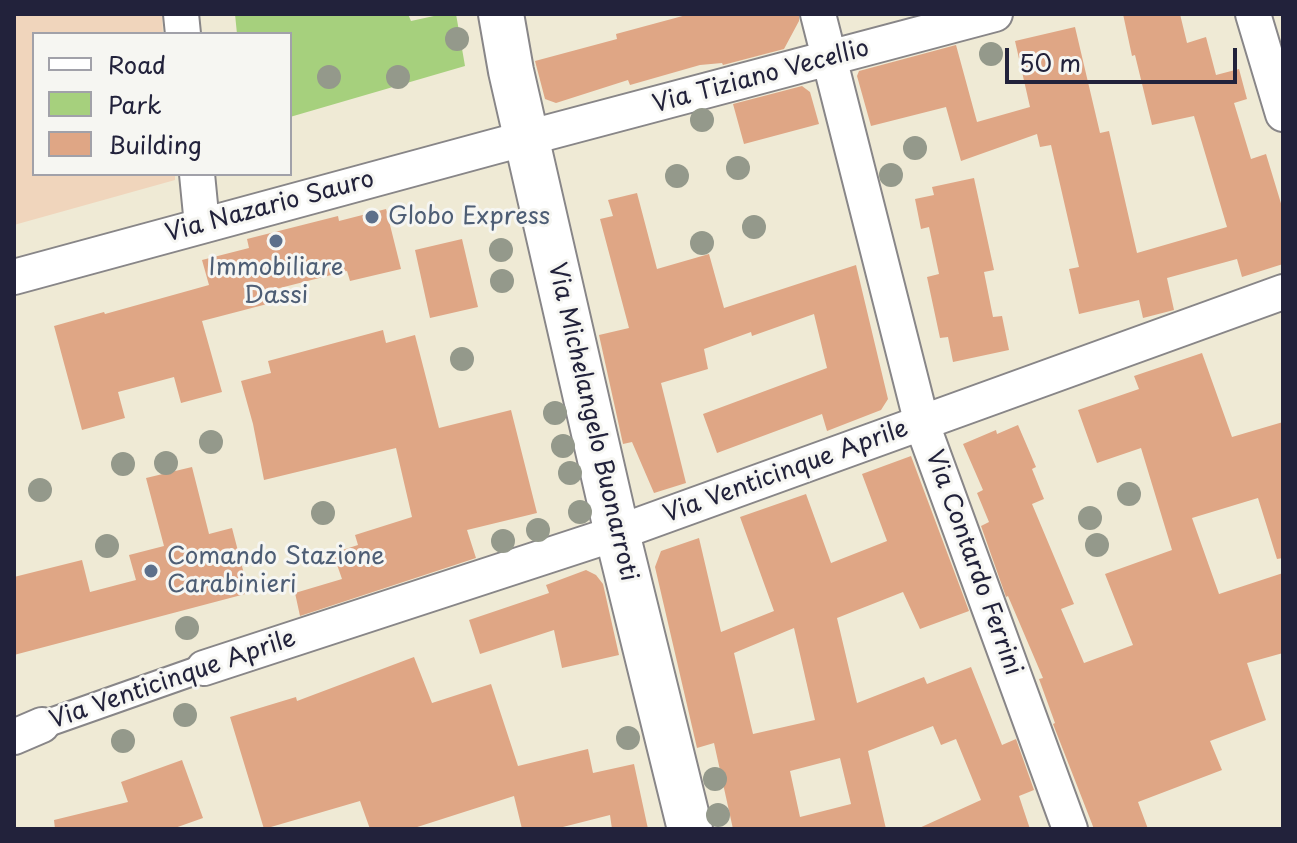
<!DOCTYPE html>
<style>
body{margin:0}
#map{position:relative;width:1297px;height:843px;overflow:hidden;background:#efead5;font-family:"Playpen Sans",sans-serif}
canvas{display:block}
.frame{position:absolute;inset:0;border:16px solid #22223b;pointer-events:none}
.legend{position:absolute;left:32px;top:32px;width:260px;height:144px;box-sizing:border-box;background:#f6f6f2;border:2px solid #a1a1a9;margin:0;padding:10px 14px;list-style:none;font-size:24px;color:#22223b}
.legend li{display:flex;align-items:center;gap:16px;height:40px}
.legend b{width:40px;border:2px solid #a1a1a9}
.scale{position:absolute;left:1005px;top:48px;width:232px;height:36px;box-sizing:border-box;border:4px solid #22223b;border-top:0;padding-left:10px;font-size:24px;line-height:28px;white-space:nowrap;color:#22223b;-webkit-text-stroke:6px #f6f6f2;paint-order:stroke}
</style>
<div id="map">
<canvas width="1297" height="843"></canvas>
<div class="frame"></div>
<ul class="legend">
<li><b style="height:10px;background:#fff"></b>Road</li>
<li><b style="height:22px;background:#a6d07d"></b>Park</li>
<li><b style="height:22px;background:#dfa685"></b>Building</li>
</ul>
<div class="scale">50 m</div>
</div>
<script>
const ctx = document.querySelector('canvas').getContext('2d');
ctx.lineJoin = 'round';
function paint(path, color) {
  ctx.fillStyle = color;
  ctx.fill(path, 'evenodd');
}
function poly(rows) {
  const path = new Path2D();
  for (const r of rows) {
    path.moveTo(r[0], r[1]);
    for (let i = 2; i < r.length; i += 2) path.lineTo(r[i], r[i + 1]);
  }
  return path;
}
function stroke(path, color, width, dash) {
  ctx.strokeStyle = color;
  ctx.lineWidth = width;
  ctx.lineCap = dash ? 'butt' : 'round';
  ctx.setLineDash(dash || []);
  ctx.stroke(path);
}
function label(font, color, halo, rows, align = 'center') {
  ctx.font = font + ' "Playpen Sans",sans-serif';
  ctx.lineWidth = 6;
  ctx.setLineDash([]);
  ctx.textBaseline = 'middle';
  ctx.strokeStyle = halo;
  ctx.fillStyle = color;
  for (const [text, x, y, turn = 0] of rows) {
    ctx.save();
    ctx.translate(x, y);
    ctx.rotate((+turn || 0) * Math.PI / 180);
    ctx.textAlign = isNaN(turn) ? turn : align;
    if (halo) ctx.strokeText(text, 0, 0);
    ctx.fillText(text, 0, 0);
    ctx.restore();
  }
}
paint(poly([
 [14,14,162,14,163,34,34,34,34,174,175,174,175,180,14,225]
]), '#f0d5bc');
paint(poly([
 [235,14,408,14,411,21,443,14,456,14,465,66,290,117,290,34,237,34]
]), '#a6d07d');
paint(poly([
 [690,14,799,14,799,21,784,49,723,65,722,63,700,65,630,85,628,80,556,103,545,99,535,61,617,39,616,34],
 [1123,14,1180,14,1187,43,1206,37,1216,75,1239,69,1247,99,1234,103,1251,159,1266,154,1283,210,1283,264,1242,277,1237,259,1167,278,1174,310,1143,318,1139,300,1079,314,1069,269,1079,267,1051,145,1040,147,1037,134,961,161,946,107,871,126,857,76,859,71,956,45,977,122,1030,107,1015,41,1075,27,1100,133,1109,131,1137,253,1227,227,1194,116,1152,125,1135,55,1132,56],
 [802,86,810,92,819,124,744,144,733,104],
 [974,178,994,270,984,272,993,317,1002,316,1009,350,953,362,948,337,940,338,927,277,939,274,929,227,921,229,915,199,934,195,932,187],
 [637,193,657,269,709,254,724,308,856,265,888,399,881,410,827,431,822,414,717,453,703,414,827,368,814,314,752,336,751,332,704,349,708,369,661,383,686,483,654,493,632,442,623,444,599,335,629,328,600,219,613,216,608,200],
 [386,209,401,269,350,281,347,271,268,291,271,303,202,321,222,392,181,403,174,377,118,392,125,418,82,430,54,326,104,312,105,314,209,285,202,260,249,248,247,239,338,216,339,221],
 [462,239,478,307,430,318,415,250],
 [383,330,386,343,415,335,439,428,511,410,537,513,467,530,476,558,300,616,295,593,342,579,333,553,358,545,355,535,412,517,396,448,264,480,253,424,241,381,271,373,268,361],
 [1202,353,1232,437,1283,422,1283,558,1277,559,1258,498,1192,518,1219,594,1283,573,1283,653,1247,663,1266,720,1210,741,1222,770,1138,802,1148,829,1094,829,1053,724,1055,723,1039,679,1043,678,1008,596,1006,597,981,526,989,522,977,493,983,490,963,444,996,430,997,434,1018,425,1036,467,1032,469,1044,499,1032,504,1074,604,1061,609,1084,663,1133,645,1105,574,1172,550,1141,448,1097,463,1078,410,1139,389,1134,376],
 [911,456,969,611,920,629,903,592,837,618,857,703,924,677,927,684,971,667,1002,745,1016,739,1034,790,1019,796,1030,829,917,829,981,800,956,739,941,745,933,726,868,751,886,829,733,829,714,743,697,748,655,567,661,551,699,538,721,632,774,611,740,517,806,494,831,563,887,541,862,474],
 [794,628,815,720,753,734,734,653],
 [840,758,851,804,800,817,790,771],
 [192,467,209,534,232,528,249,593,14,655,14,577,82,560,90,592,136,580,129,555,164,546,146,478],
 [586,570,596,575,603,584,619,655,562,668,554,630,480,654,469,620,549,593,546,585],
 [414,657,432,703,491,684,518,766,588,749,593,773,634,764,648,829,612,829,610,815,555,829,522,829,514,796,411,829,370,829,360,801,264,829,230,717,296,697,297,701],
 [182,760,203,818,172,829,55,829,54,820,128,802,121,782]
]), '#dfa685');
const pedestrian = poly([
 [42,725,204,668]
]);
const minor = poly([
 [181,14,183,34],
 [818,14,922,424,1070,829],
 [1253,14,1283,114],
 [197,174,202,225],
 [14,277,493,147,995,14],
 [204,668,617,533,1283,292],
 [14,737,42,725]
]);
const tertiary = poly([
 [501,14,511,71,617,533,690,829]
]);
stroke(pedestrian, '#888688', 30);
stroke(minor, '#888688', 38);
stroke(tertiary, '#888688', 48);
stroke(pedestrian, '#fff', 26);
stroke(minor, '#fff', 34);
stroke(tertiary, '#fff', 44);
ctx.fillStyle = '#94998b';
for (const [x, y] of [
 [457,39],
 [991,54],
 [329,77],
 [398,77],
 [702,120],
 [915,148],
 [738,168],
 [891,175],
 [677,176],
 [754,227],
 [702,243],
 [501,250],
 [502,281],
 [462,359],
 [555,413],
 [211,442],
 [563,446],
 [166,463],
 [123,464],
 [570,473],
 [40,490],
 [1129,494],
 [580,512],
 [323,513],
 [1090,518],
 [538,530],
 [503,541],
 [1097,545],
 [107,546],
 [187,628],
 [185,715],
 [628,738],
 [123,741],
 [715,779],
 [718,815]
]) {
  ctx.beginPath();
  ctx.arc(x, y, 12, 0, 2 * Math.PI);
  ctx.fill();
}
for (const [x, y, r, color] of [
 [372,217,8,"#5c6f8a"],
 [276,241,8,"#5c6f8a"],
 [151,571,8,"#5c6f8a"]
]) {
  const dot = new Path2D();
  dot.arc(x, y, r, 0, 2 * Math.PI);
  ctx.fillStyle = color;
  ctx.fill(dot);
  stroke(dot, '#f6f6f2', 3);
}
label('24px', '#22223b', '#f6f6f2', [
 ["Via Tiziano Vecellio",761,77,-15],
 ["Via Nazario Sauro",270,207,-15],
 ["Via Michelangelo Buonarroti",592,422,77],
 ["Via Venticinque Aprile",786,472,-20],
 ["Via Contardo Ferrini",973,563,70],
 ["Via Venticinque Aprile",173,680,-19]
]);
label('24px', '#4e5e75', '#f6f6f2', [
 ["Globo Express",388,217],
 ["Immobiliare",276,268,"center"],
 ["Dassi",276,296,"center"],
 ["Comando Stazione",167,557],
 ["Carabinieri",167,585]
], 'left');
</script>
